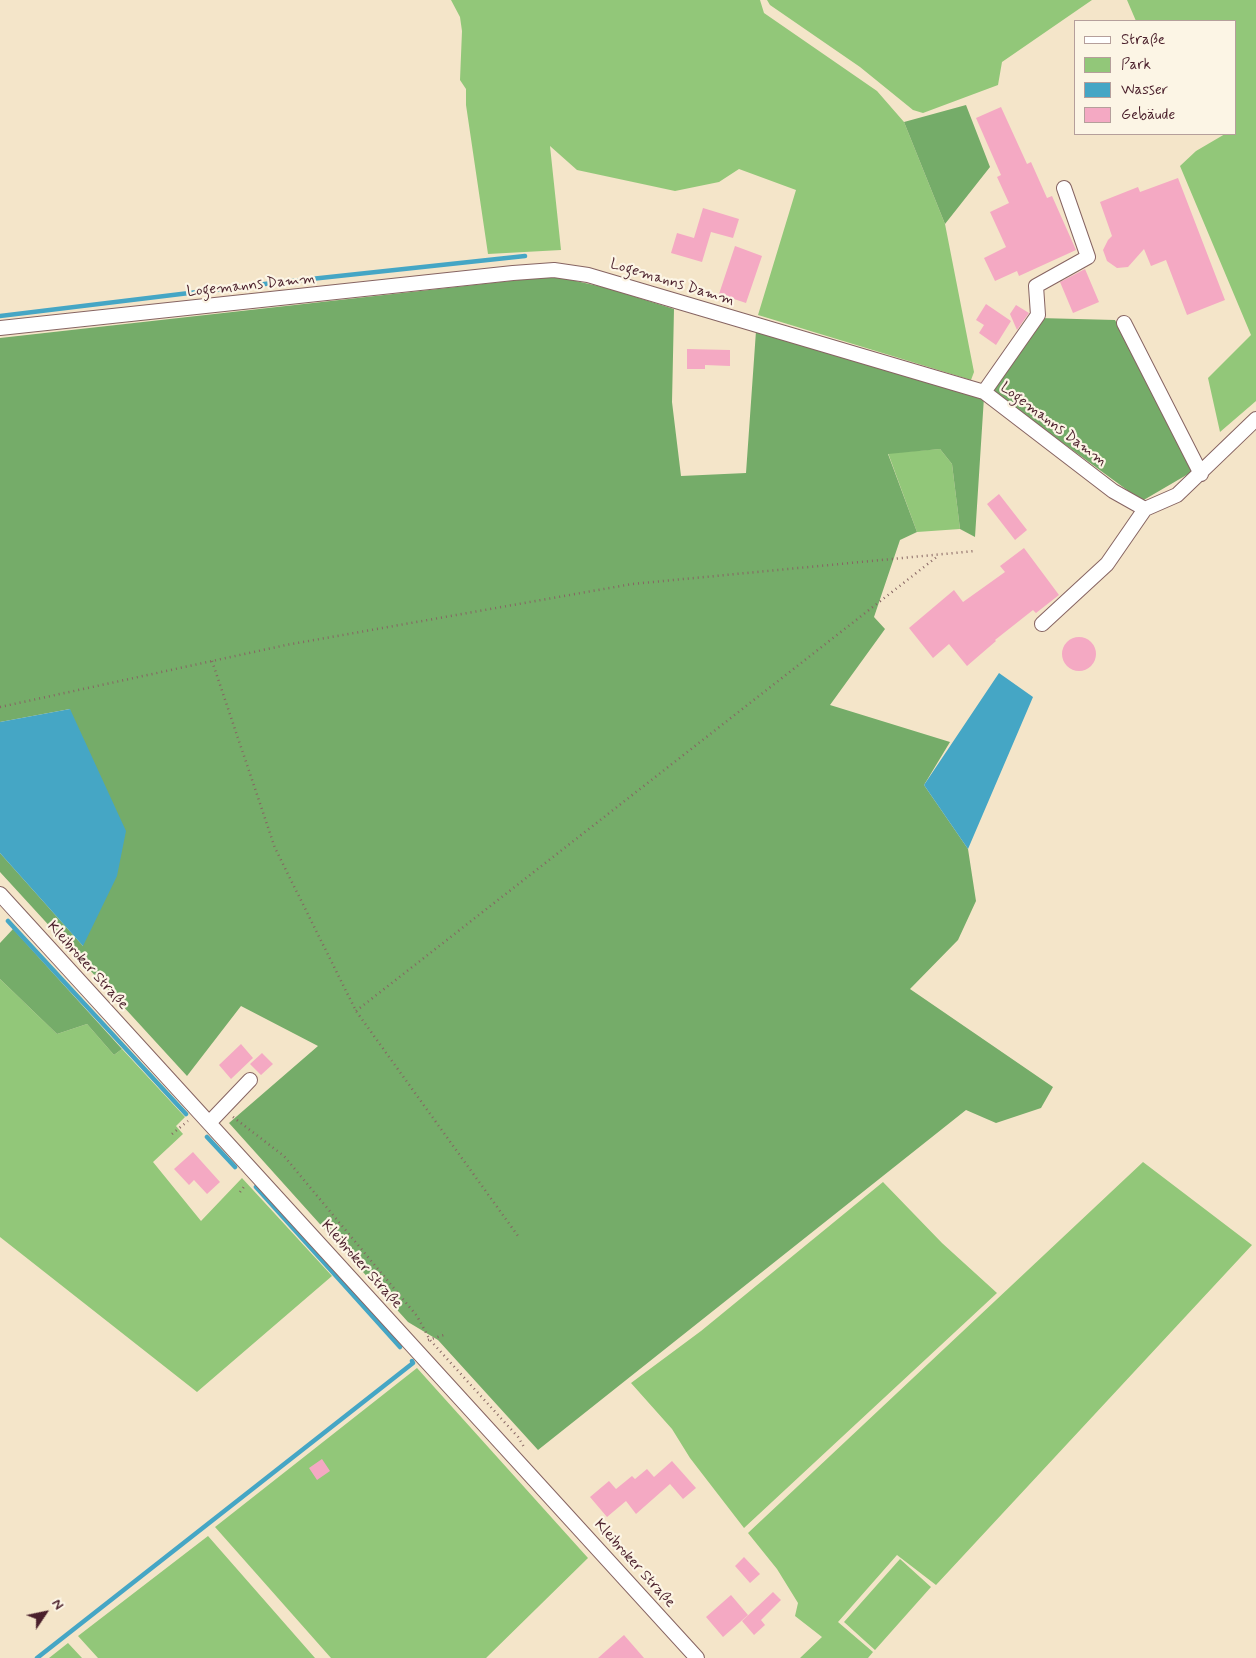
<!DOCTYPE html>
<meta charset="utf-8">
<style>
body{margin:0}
#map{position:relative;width:1256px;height:1658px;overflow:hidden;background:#f4e5c9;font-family:Mynerve,sans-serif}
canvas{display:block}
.legend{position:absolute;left:1074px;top:20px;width:162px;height:115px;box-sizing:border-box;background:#fcf5e5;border:1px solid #b59f9b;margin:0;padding:6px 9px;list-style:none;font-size:15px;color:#4a1f2b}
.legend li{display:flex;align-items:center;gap:10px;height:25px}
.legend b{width:25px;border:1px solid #b59f9b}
.north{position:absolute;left:20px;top:1588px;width:50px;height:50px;-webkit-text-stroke:4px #fcf5e5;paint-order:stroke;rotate:56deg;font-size:14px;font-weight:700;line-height:20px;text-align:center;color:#4a1f2b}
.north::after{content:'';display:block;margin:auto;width:18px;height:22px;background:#4a1f2b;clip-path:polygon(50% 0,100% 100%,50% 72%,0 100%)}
</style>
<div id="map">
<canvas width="1256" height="1658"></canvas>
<ul class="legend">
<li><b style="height:6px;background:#fff"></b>Straße</li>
<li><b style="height:14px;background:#92c779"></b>Park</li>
<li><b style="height:14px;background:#45a6c5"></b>Wasser</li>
<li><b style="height:14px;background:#f4a9c3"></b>Gebäude</li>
</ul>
<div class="north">N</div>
</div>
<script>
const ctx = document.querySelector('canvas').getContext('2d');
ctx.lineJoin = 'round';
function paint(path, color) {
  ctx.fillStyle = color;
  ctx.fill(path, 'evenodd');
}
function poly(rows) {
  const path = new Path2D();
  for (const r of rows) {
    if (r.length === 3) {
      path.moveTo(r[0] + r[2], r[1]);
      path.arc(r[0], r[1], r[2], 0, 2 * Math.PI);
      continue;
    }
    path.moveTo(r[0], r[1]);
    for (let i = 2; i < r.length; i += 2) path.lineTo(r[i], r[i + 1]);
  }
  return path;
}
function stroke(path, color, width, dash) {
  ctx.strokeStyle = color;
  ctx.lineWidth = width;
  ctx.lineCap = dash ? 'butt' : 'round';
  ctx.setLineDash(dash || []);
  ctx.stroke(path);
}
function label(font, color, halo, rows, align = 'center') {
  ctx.font = font + ' Mynerve,sans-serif';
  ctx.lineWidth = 4.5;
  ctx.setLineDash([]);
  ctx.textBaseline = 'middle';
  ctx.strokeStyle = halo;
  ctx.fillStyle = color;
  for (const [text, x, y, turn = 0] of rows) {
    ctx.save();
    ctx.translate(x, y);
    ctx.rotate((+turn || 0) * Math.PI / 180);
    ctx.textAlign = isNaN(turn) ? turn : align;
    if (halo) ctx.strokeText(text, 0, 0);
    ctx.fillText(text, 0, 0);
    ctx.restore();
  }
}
paint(poly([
 [451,0,760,0,764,13,877,91,904,122,945,224,974,372,971,380,758,315,796,190,739,169,719,182,675,191,577,170,550,146,561,250,488,254,466,105,466,89,460,80,462,31,460,17],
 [767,0,1092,0,1002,62,998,85,923,113,913,110,860,67,770,5],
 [1127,0,1256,0,1256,401,1220,432,1208,378,1251,335,1180,166,1196,151,1225,134,1235,134,1235,21,1136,21],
 [940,449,952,464,960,529,917,532,888,453],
 [0,979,57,1034,87,1024,114,1055,122,1049,185,1117,176,1126,183,1134,153,1162,201,1221,242,1178,332,1276,197,1392,0,1237],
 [1143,1162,1252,1245,936,1585,897,1555,838,1622,873,1652,868,1658,800,1658,822,1637,795,1616,798,1603,777,1569,748,1533],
 [883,1182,942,1243,997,1293,744,1528,690,1458,672,1429,631,1383,701,1331],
 [417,1368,588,1558,486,1658,331,1658,215,1527],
 [208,1536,315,1658,98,1658,78,1636],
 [900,1559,931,1587,875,1650,844,1622],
 [68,1643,82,1658,49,1658]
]), '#92c779');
paint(poly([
 [966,105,990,167,945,224,904,122],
 [554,276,607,288,674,309,672,402,681,476,746,473,756,331,984,397,975,537,960,529,952,464,940,449,888,454,917,532,900,540,874,617,885,629,830,705,950,742,924,785,968,849,976,901,958,940,910,989,1053,1087,1041,1108,996,1123,966,1110,538,1450,438,1340,408,1322,229,1123,318,1046,241,1006,187,1076,0,872,0,853,83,946,70,709,0,722,0,338],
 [1039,318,1115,320,1195,470,1142,501,992,391],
 [13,929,122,1049,114,1055,87,1024,57,1034,0,979,0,943]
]), '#75ac69');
paint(poly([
 [999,673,1033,697,968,849,924,785],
 [70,709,126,831,117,876,83,946,0,853,0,722]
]), '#45a6c5');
stroke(poly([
 [0,316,255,285,525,256],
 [8,921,186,1114],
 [207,1137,235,1167],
 [256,1187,400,1347],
 [37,1658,413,1363,412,1361]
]), '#45a6c5', 4.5);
paint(poly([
 [1001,107,1027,164,1031,162,1047,198,1052,196,1076,250,1019,276,1017,271,995,281,984,258,1006,247,990,212,1009,203,997,177,1001,175,976,118],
 [1178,178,1225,300,1187,315,1166,260,1151,266,1144,249,1128,267,1117,268,1107,261,1103,250,1108,240,1112,236,1100,202,1138,187,1140,192],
 [703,208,739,219,733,238,711,232,702,262,671,253,677,233,694,238],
 [735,246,762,256,746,303,719,294],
 [1085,269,1099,302,1073,313,1060,282],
 [986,304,1011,321,996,345,979,333,984,325,976,320],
 [1016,305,1029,313,1017,330,1010,314],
 [687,349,730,350,730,366,705,365,705,369,687,369],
 [999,494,1027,530,1015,540,987,504],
 [1024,548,1059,595,1036,613,1033,610,995,640,996,641,967,666,949,644,933,658,909,628,954,590,963,602,1005,572,1000,566],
 [1079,654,17],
 [241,1044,253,1058,231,1079,219,1065],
 [262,1053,273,1064,261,1075,250,1064],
 [193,1152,220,1182,207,1194,194,1180,189,1185,174,1169],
 [322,1459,330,1471,317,1480,309,1468],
 [672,1461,696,1488,683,1499,670,1484,636,1514,626,1501,607,1517,590,1497,609,1481,616,1489,632,1476,635,1479,647,1469,654,1477],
 [744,1557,760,1574,750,1583,735,1566],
 [773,1592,781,1600,761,1620,765,1625,754,1635,742,1621],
 [731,1595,748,1615,723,1637,706,1617],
 [624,1635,644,1658,598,1658]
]), '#f4a9c3');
const minor = poly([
 [1124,323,1201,474],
 [0,328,513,273,554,270,588,275,984,392,1113,491,1145,509,1177,495,1256,419],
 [984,392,1038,315,1036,286,1088,257,1064,188],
 [1042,624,1107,564,1145,509],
 [0,894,697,1658],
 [209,1123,250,1080]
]);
stroke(minor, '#866462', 16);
stroke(poly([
 [212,661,275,848,356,1011,518,1236],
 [0,707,286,645,632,584,975,551],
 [356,1011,938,556],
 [233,1117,284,1156,417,1316,430,1340,518,1437,524,1447],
 [172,1134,188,1121],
 [240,1192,246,1184],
 [428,1340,447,1334]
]), '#866462', 2.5, [1, 4]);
stroke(minor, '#fff', 14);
label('15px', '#4a1f2b', '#fcf5e5', [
 ["Logemanns Damm",672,283,17],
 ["Logemanns Damm",251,286,-6],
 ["Logemanns Damm",1053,425,37],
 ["Kleibroker Straße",87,966,48],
 ["Kleibroker Straße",361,1265,48],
 ["Kleibroker Straße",634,1564,48]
]);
</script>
